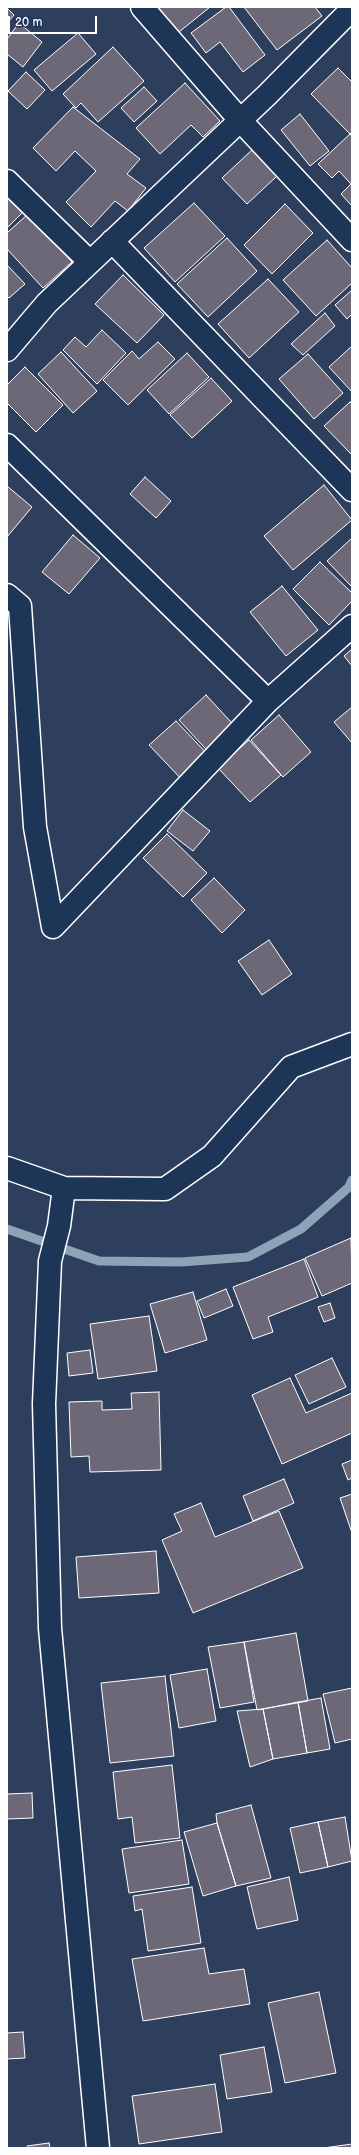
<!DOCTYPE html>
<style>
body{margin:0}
#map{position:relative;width:359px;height:2155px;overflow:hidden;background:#2d3f5d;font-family:"Balsamiq Sans",sans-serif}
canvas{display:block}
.frame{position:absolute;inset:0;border:8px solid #fff;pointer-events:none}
.scale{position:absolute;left:8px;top:16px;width:89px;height:18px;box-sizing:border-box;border:2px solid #fff;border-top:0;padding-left:5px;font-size:12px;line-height:14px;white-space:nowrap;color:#fff;-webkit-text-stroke:3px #1d3557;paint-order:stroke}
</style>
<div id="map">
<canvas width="359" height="2155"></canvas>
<div class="frame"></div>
<div class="scale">20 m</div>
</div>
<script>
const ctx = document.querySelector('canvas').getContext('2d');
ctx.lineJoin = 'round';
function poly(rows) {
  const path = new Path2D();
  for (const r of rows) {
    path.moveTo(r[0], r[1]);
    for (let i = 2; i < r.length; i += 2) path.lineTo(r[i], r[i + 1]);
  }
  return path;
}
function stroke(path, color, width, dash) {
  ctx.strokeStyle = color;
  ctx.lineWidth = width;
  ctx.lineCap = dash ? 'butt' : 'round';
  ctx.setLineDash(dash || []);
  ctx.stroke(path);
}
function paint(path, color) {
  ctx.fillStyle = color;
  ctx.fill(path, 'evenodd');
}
stroke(poly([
 [7,1229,99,1261,181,1262,248,1257,301,1229,349,1187,352,1180]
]), '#8da4b8', 9);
const building = poly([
 [151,7,210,7,174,36,151,7],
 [226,7,229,7,265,55,243,72,220,42,206,53,191,33,226,7],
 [244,7,315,7,322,16,277,50,244,7],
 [7,8,14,15,7,23,7,8],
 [19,23,42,42,23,67,7,54,7,39,19,23],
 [78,33,96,54,52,91,34,70,78,33],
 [113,47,144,81,98,122,81,103,76,108,63,94,113,47],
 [338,68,352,82,352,132,350,134,311,94,338,68],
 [26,72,45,90,27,109,8,91,26,72],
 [185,83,220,121,203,137,191,125,160,154,136,128,185,83],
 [144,87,157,101,134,122,121,108,144,87],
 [73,107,140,159,127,174,146,188,128,211,115,201,91,227,66,202,96,171,75,151,56,171,33,148,73,107],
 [300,114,329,151,310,166,281,130,300,114],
 [350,134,352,137,352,206,341,194,351,184,339,171,332,178,318,164,350,134],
 [252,150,277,176,247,204,222,178,252,150],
 [7,193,24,211,7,228,7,193],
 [194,203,225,236,175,282,144,248,194,203],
 [285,204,313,233,272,274,244,245,285,204],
 [28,214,72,262,43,288,7,249,7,233,28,214],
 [227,238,257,271,208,317,177,284,227,238],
 [327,240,352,268,352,283,316,316,283,280,327,240],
 [7,265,25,284,9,298,7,296,7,265],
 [123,275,164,315,137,343,95,304,123,275],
 [268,279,299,312,249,358,218,324,268,279],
 [352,290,352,314,347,319,335,305,352,290],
 [325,313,335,326,303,355,291,344,325,313],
 [102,330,126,353,97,384,63,350,75,337,86,347,102,330],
 [158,342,175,359,128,405,103,380,132,351,139,359,158,342],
 [352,346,352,392,329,367,352,346],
 [61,352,97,391,73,413,38,374,61,352],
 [187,353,209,377,169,414,147,390,187,353],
 [308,354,343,393,314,419,279,379,308,354],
 [25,367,63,405,36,432,7,403,7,385,25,367],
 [211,378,232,401,192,438,170,415,211,378],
 [350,402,352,404,352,455,324,426,350,402],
 [145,477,171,501,156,518,130,494,145,477],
 [324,485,352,520,293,570,264,536,324,485],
 [7,486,32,507,7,537,7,486],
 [73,535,100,558,69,594,42,572,73,535],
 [352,538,352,587,327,561,352,538],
 [320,562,352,593,352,601,329,625,293,589,320,562],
 [282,586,318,630,286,656,250,612,282,586],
 [352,649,352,666,344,656,352,649],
 [206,695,242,734,215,759,179,720,206,695],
 [352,707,352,743,334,722,352,707],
 [279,715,311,752,283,777,251,740,279,715],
 [176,721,213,760,186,784,149,745,176,721],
 [249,740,281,775,250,802,218,768,249,740],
 [183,810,210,831,193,851,167,831,183,810],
 [167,834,207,873,183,897,143,858,167,834],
 [214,878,245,910,222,933,191,900,214,878],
 [269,940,292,974,262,995,238,961,269,940],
 [351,1238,352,1283,322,1296,305,1258,351,1238],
 [304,1259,318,1297,268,1317,273,1332,253,1339,233,1287,304,1259],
 [226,1289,233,1306,204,1318,197,1301,226,1289],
 [193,1292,207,1340,165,1353,150,1304,193,1292],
 [330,1303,335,1318,324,1322,318,1307,330,1303],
 [149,1316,157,1371,98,1379,90,1324,149,1316],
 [90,1350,93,1373,69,1376,67,1353,90,1350],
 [332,1358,346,1387,309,1404,295,1375,332,1358],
 [290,1378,306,1413,352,1393,352,1433,282,1464,252,1395,290,1378],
 [159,1392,161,1470,90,1472,89,1456,71,1457,69,1402,102,1401,102,1410,132,1409,131,1393,159,1392],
 [352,1460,352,1478,348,1480,342,1464,352,1460],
 [284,1479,294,1503,253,1521,243,1496,284,1479],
 [352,1494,352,1533,340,1498,352,1494],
 [201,1503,215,1537,279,1511,303,1568,193,1613,162,1540,182,1531,174,1514,201,1503],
 [156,1551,159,1593,79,1598,76,1557,156,1551],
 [296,1633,308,1701,257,1710,244,1642,296,1633],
 [244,1642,254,1702,220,1708,208,1647,244,1642],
 [207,1669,216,1721,179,1728,170,1675,207,1669],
 [165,1676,174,1756,110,1763,101,1683,165,1676],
 [352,1688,352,1739,335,1743,323,1694,352,1688],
 [321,1698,330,1749,307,1753,298,1702,321,1698],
 [298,1702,307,1753,273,1759,263,1709,298,1702],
 [263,1709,273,1759,250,1767,237,1711,263,1709],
 [172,1765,180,1838,135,1843,132,1817,118,1819,113,1772,172,1765],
 [32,1793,33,1818,7,1819,7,1794,32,1793],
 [251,1805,271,1878,236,1886,217,1823,216,1814,251,1805],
 [345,1817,352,1861,328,1867,318,1822,345,1817],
 [318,1822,328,1867,300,1873,290,1828,318,1822],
 [217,1823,236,1886,203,1896,184,1832,217,1823],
 [182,1840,189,1884,129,1893,122,1849,182,1840],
 [289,1877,298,1920,257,1929,247,1887,289,1877],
 [192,1887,201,1943,148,1951,142,1909,135,1911,133,1896,192,1887],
 [204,1948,209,1974,244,1969,250,2004,143,2021,132,1959,204,1948],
 [319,1992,336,2073,285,2083,268,2003,319,1992],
 [23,2032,25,2058,7,2059,7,2033,23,2032],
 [264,2047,272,2092,227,2099,220,2055,264,2047],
 [215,2084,222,2132,139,2144,132,2096,215,2084],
 [49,2143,50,2148,27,2148,27,2146,49,2143],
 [352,2144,352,2148,323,2148,352,2144]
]);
paint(building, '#6c6877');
stroke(building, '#fff', 1);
const minor = poly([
 [142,7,240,120,352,240],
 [7,181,90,262],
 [112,241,352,490],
 [7,350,47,303,267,95,352,9],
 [7,445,268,701,352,626],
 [7,595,20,606,35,827,53,927,268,701],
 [7,1168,64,1188,165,1189,212,1156,291,1067,352,1044],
 [64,1188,59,1226,50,1261,44,1404,50,1628,98,2148]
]);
stroke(minor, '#fff', 25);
stroke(minor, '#1d3557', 22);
</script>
